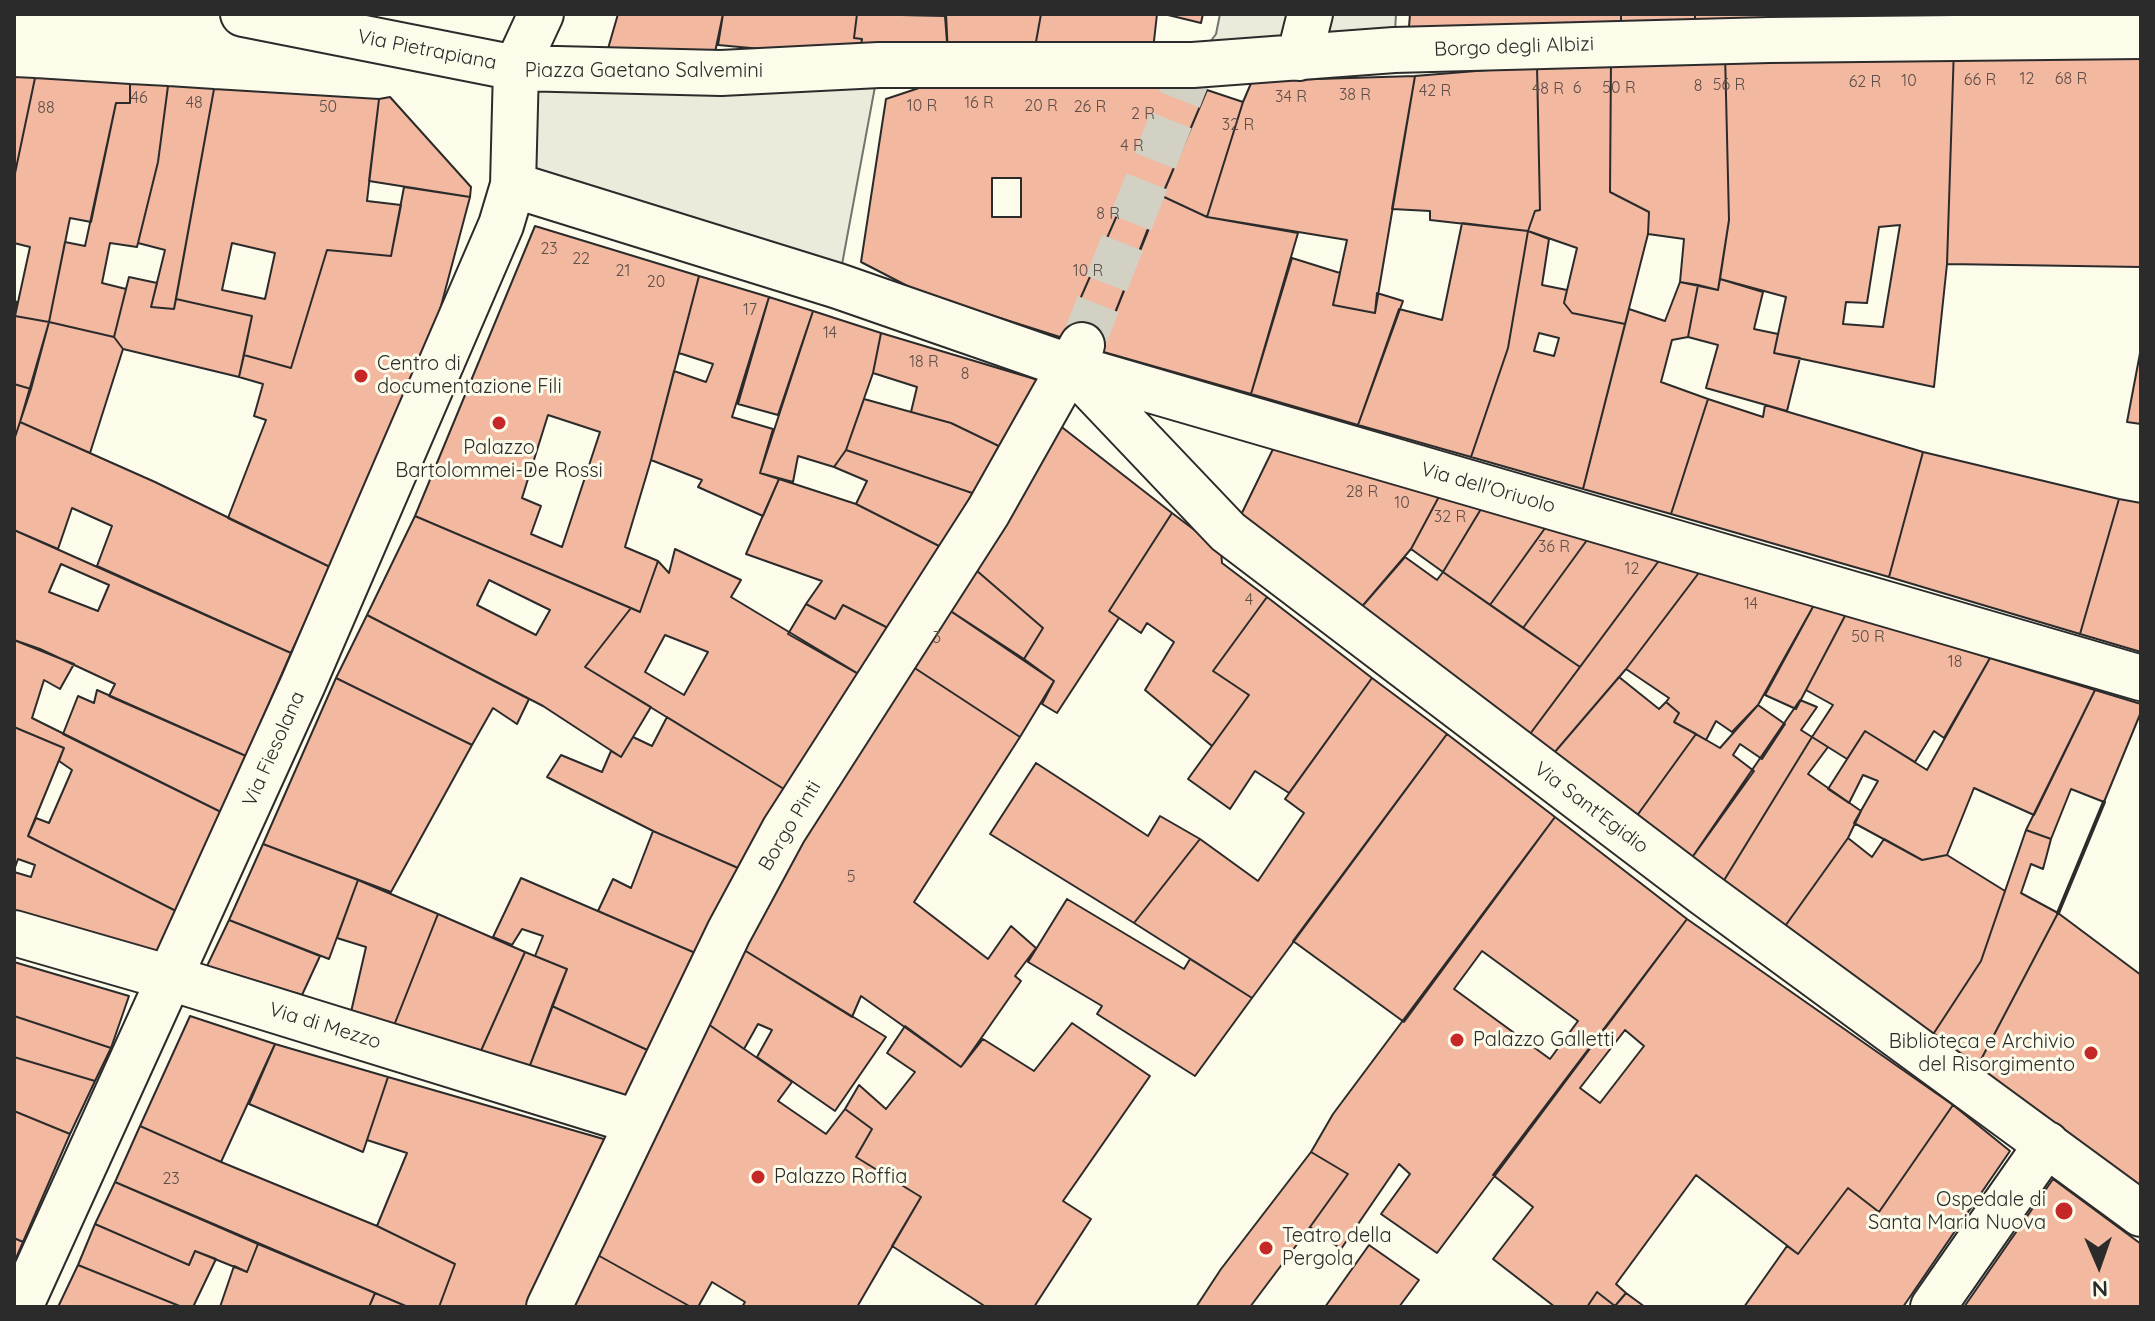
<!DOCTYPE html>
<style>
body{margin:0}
#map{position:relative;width:2155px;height:1321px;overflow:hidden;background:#fdfbea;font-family:Quicksand,sans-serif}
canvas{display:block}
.frame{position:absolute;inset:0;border:16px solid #2b2b2b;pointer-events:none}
.north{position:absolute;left:2059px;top:1225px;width:80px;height:80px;-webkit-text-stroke:6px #fdfbea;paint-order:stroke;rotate:178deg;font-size:22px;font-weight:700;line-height:32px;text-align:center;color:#2b2b2b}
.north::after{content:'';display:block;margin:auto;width:28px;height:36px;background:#2b2b2b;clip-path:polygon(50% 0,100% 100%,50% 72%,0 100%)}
</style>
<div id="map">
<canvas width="2155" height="1321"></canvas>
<div class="frame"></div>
<div class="north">N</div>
</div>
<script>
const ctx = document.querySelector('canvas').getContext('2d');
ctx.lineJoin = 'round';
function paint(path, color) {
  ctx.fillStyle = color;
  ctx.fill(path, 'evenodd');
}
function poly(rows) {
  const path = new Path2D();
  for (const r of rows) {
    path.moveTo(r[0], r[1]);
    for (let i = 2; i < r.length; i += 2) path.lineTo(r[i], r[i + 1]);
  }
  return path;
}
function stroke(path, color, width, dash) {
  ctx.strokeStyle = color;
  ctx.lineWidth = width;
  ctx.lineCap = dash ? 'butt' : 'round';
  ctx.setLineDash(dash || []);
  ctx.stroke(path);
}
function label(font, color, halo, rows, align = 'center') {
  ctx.font = font + ' Quicksand,sans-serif';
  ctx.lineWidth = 6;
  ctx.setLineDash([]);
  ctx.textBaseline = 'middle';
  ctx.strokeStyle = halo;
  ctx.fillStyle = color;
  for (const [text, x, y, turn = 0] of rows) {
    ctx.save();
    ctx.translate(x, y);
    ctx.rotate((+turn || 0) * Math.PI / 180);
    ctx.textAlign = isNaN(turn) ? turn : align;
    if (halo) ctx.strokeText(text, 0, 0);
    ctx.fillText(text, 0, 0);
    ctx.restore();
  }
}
const parking = poly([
 [1220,14,1396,14,1394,50,1193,65,1216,34,1220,14],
 [879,65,838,286,513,185,499,70,879,65]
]);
paint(parking, '#eceadb');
stroke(parking, '#74746e', 2);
const building = poly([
 [618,14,723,14,713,62,605,59,618,14],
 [723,14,857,14,854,38,862,39,859,58,718,45,723,14],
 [857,14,945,16,948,55,859,58,862,39,854,38,857,14],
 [946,14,1041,14,1034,53,948,55,946,14],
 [1041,14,1157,14,1153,50,1034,53,1041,14],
 [1164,14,1203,14,1201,23,1164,14],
 [1410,14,1621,14,1621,33,1408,39,1410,14],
 [1621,14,1695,14,1695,29,1621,33,1621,14],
 [1695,14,1821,14,1821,32,1695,29,1695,14],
 [1954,47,1947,264,1934,387,1774,353,1786,297,1720,279,1729,220,1725,53,1954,47],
 [1900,225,1883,327,1843,324,1846,302,1867,303,1879,227,1900,225],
 [1954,47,2141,47,2141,267,1947,264,1954,47],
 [1725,53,1729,220,1718,290,1680,282,1684,239,1648,234,1649,212,1610,192,1611,60,1725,53],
 [1611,60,1610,192,1649,212,1648,234,1625,324,1572,313,1564,303,1577,248,1528,231,1535,211,1540,210,1537,66,1611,60],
 [1537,66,1540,210,1535,211,1528,231,1430,220,1430,211,1392,209,1415,76,1537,66],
 [970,71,1184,85,1207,90,1149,226,1118,213,1063,338,921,293,861,262,886,99,970,71],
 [992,178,1021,178,1021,217,992,217,992,178],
 [1415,76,1375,313,1333,305,1347,240,1207,217,1243,102,1252,81,1415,76],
 [14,77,35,78,14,178,14,77],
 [35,78,130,84,130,103,116,103,91,222,70,218,49,322,15,316,30,247,14,243,14,178,35,78],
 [130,84,168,86,158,162,137,247,110,243,102,283,126,289,114,337,49,322,65,242,85,246,116,103,130,103,130,84],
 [168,86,214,89,174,309,151,307,165,250,138,243,158,162,168,86],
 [214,89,379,99,367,201,401,205,391,256,327,250,291,368,244,355,252,316,176,299,214,89],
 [232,243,275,253,265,299,222,290,232,243],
 [1207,90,1243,102,1207,217,1162,196,1207,90],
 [390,97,471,187,470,197,369,181,379,99,390,97],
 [404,187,470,197,432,340,330,567,228,518,266,420,254,416,263,384,239,377,244,355,291,368,327,250,391,256,404,187],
 [1162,196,1207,217,1298,233,1251,394,1100,351,1162,196],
 [1118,213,1149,226,1100,351,1063,338,1118,213],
 [1462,223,1528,231,1508,348,1471,457,1358,425,1399,309,1442,320,1462,223],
 [535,226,699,276,651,460,625,547,658,561,640,612,415,516,535,226],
 [548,415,600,432,562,547,531,534,541,506,522,498,548,415],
 [1528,231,1549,239,1542,285,1567,290,1564,303,1572,313,1625,324,1583,489,1471,457,1508,348,1528,231],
 [1539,333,1559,338,1554,356,1534,351,1539,333],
 [1292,258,1340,273,1333,305,1375,313,1377,293,1403,301,1358,425,1251,394,1292,258],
 [699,276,769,297,732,417,773,429,760,473,779,479,763,516,698,487,702,480,651,460,674,371,706,382,713,364,679,353,699,276],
 [129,277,157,283,151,307,174,309,176,299,252,316,239,377,123,349,114,337,129,277],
 [1720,279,1763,292,1754,329,1778,334,1774,353,1800,358,1787,411,1706,388,1718,345,1688,337,1698,285,1718,290,1720,279],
 [1680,282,1698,285,1688,337,1672,340,1661,382,1708,399,1671,514,1583,489,1629,309,1665,321,1680,282],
 [769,297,813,311,778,415,738,404,769,297],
 [14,301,17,302,15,316,49,322,31,389,14,384,14,301],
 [813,311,881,333,873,373,846,450,834,467,798,456,793,482,760,473,813,311],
 [49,322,114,337,123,349,90,453,20,422,49,322],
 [881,333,1038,380,1005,449,951,423,911,412,917,387,873,373,881,333],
 [2141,348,2141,424,2127,422,2141,348],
 [14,384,31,389,14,440,14,384],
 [864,399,951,423,1005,449,978,495,846,450,864,399],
 [1708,399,1763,417,1765,405,1923,452,1889,577,1671,514,1708,399],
 [1054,421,1172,513,1109,611,1119,618,1057,713,1042,704,1054,681,1024,659,1043,628,969,564,1054,421],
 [20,422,155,482,330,567,291,653,97,566,112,526,72,508,58,549,14,530,14,440,20,422],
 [1275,445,1442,491,1411,549,1359,610,1238,521,1275,445],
 [846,450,978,495,945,549,856,504,867,481,834,467,846,450],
 [1923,452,2119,499,2080,634,1889,577,1923,452],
 [779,479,856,504,945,549,894,631,843,605,835,619,806,604,822,581,746,554,779,479],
 [1442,491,1484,504,1443,572,1411,549,1442,491],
 [2119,499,2141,503,2141,652,2080,634,2119,499],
 [1484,504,1548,524,1490,605,1443,572,1484,504],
 [1172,513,1221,550,1222,563,1267,597,1213,671,1249,695,1212,746,1145,690,1174,642,1147,623,1141,633,1109,611,1172,513],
 [415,516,631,608,585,667,651,707,621,757,543,706,367,615,415,516],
 [489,580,550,610,536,635,477,605,489,580],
 [1548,524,1590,536,1523,628,1490,605,1548,524],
 [14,530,291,653,246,756,109,696,115,684,40,649,14,640,14,530],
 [61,564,109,585,98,611,49,592,61,564],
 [1590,536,1661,558,1580,667,1523,628,1590,536],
 [675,549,741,580,731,597,867,679,792,794,585,667,631,608,640,612,658,561,669,573,675,549],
 [665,635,708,652,684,695,645,672,665,635],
 [1405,557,1437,580,1443,572,1580,667,1530,734,1359,610,1405,557],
 [1661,558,1701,570,1626,669,1554,753,1530,734,1661,558],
 [969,564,1043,628,1024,659,943,606,969,564],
 [1701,570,1814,605,1758,705,1732,732,1716,721,1706,740,1674,722,1679,713,1666,702,1669,698,1626,669,1701,570],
 [1267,597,1372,678,1289,793,1255,771,1230,809,1188,779,1249,695,1213,671,1267,597],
 [806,604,835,619,843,605,894,631,867,679,788,634,806,604],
 [1814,605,1846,614,1796,709,1765,695,1814,605],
 [943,606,1054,681,1020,737,907,663,943,606],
 [1846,614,1990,658,1944,738,1934,731,1915,762,1865,731,1847,759,1812,737,1833,705,1806,690,1846,614],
 [367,615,529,699,517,724,493,708,472,745,336,678,367,615],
 [14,640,74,664,60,689,44,680,32,718,221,812,176,911,28,836,36,818,49,823,72,770,59,761,64,748,14,727,14,640],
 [1990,658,2095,690,2034,815,1974,788,1947,855,1922,860,1854,823,1878,781,1863,775,1849,803,1828,789,1865,731,1927,770,1990,658],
 [907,663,1020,737,914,902,988,959,1011,926,1036,948,1015,976,1021,981,961,1067,861,996,852,1017,736,945,907,663],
 [1619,677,1659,709,1666,702,1679,713,1674,722,1696,734,1636,817,1554,753,1619,677],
 [336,678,472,745,391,892,263,844,336,678],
 [1372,678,1447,734,1252,998,1134,923,1200,839,1258,881,1304,813,1285,799,1372,678],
 [97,690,246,756,221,812,63,734,78,696,94,703,97,690],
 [2095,690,2141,704,2141,712,2104,802,2071,789,2051,839,2026,830,2095,690],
 [1800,700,1817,707,1801,730,1812,737,1723,882,1691,859,1800,700],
 [1758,705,1785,724,1762,759,1740,744,1733,755,1754,771,1691,859,1636,817,1696,734,1720,748,1758,705],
 [667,717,792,794,745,871,653,831,547,777,561,755,602,772,611,751,621,757,633,737,652,746,667,717],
 [14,727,64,748,28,836,176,911,156,953,14,911,14,872,31,877,35,865,18,859,14,870,14,727],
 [1447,734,1555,817,1404,1022,1293,941,1447,734],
 [1812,737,1828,747,1808,774,1861,811,1848,838,1783,929,1723,882,1812,737],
 [1036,763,1148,836,1160,816,1200,839,1134,923,990,834,1036,763],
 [1555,817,1687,919,1437,1253,1381,1214,1410,1174,1399,1164,1341,1249,1310,1227,1348,1174,1311,1152,1333,1114,1555,817],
 [1482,951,1578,1021,1550,1059,1454,989,1482,951],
 [2026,830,2051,839,2043,869,2031,864,2021,893,2058,913,1976,1069,1932,1036,1981,961,2026,830],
 [653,831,745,871,700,955,598,911,613,879,631,888,653,831],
 [1848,838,1872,857,1884,839,1922,860,1947,855,2005,891,1981,961,1932,1036,1783,929,1848,838],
 [263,844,358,880,329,959,229,920,263,844],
 [521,878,700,955,656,1054,552,1006,567,969,535,956,543,936,522,929,512,945,493,937,521,878],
 [358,880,438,914,393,1028,351,1012,366,947,337,938,358,880],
 [1067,899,1184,969,1190,959,1252,998,1195,1076,1097,1014,1102,1006,1028,962,1067,899],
 [2058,913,2141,975,2141,1190,1976,1069,2058,913],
 [438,914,525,952,480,1053,393,1028,438,914],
 [1687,919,1953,1105,1879,1212,1848,1188,1798,1254,1696,1175,1616,1284,1626,1293,1615,1306,1597,1292,1587,1307,1555,1307,1493,1259,1533,1207,1493,1175,1687,919],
 [1625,1030,1644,1046,1600,1103,1580,1088,1625,1030],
 [229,920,320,956,302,995,207,966,229,920],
 [736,945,886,1037,835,1111,757,1057,772,1030,758,1024,744,1049,695,1015,736,945],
 [525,952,567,969,529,1068,480,1053,525,952],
 [14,962,129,996,111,1048,14,1016,14,962],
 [552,1006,656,1054,636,1099,529,1068,552,1006],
 [695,1015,792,1082,778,1101,826,1134,845,1109,872,1129,856,1157,921,1197,857,1307,742,1307,745,1302,712,1282,698,1307,691,1307,594,1253,695,1015],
 [14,1016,111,1048,95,1081,14,1057,14,1016],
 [190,1016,275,1044,221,1162,140,1126,190,1016],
 [1072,1023,1150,1076,1063,1201,1091,1219,1034,1307,986,1307,892,1246,921,1197,856,1157,872,1129,845,1109,859,1085,886,1109,915,1072,887,1053,905,1026,961,1067,983,1039,1034,1071,1072,1023],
 [275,1044,388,1077,363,1152,249,1104,275,1044],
 [14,1057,95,1081,70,1134,14,1111,14,1057],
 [388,1077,607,1140,530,1307,439,1307,455,1264,377,1226,407,1153,367,1140,388,1077],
 [1953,1105,2010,1151,1903,1307,1744,1307,1787,1246,1798,1254,1848,1188,1879,1212,1953,1105],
 [14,1111,70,1134,23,1242,14,1238,14,1111],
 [140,1126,221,1162,377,1226,455,1264,439,1307,408,1307,115,1182,140,1126],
 [1311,1152,1348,1174,1310,1227,1250,1307,1196,1307,1221,1269,1311,1152],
 [2053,1179,2141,1244,2141,1307,1964,1307,2053,1179],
 [115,1182,258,1244,247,1272,195,1251,189,1265,95,1224,115,1182],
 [95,1224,189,1265,195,1251,216,1259,193,1307,182,1307,78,1265,95,1224],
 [14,1238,23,1242,14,1263,14,1238],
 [258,1244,375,1293,369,1307,220,1307,234,1266,247,1272,258,1244],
 [1369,1245,1419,1280,1399,1307,1325,1307,1369,1245],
 [594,1253,691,1307,571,1307,594,1253],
 [78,1265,182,1307,58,1307,78,1265],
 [1597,1292,1615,1306,1626,1293,1645,1307,1587,1307,1597,1292],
 [375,1293,408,1307,369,1307,375,1293]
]);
paint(building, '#f2b8a0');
stroke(building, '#2b2b2b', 2);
stroke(poly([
 [1082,345,1193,65]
]), '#d3d1c4', 44, [44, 22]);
const minor = poly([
 [243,14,516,68,721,73,879,65,1193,65,1394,50,1769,40,2141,36],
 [1299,58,1310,14],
 [513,185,838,286,1071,367,2141,678],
 [1073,369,1228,532,1702,892,2141,1214],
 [14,933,170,978,636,1122],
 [20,1307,303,684,501,225,513,185,516,68,541,14],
 [549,1307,729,932,784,830,988,512,1082,345],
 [1933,1307,2047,1144]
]);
stroke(minor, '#2b2b2b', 48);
stroke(minor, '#fdfbea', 44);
stroke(poly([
 [2058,913,2104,802]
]), '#2b2b2b', 4);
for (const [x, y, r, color] of [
 [361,376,8,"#c62828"],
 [499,423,8,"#c62828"],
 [1457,1040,8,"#c62828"],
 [2091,1053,8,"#c62828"],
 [758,1177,8,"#c62828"],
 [2064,1211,10,"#c62828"],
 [1266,1248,8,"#c62828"]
]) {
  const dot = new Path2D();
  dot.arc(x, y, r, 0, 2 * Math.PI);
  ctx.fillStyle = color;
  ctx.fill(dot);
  stroke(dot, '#fdfbea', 3);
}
label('16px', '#5d4e48', null, [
 ["12",2027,79],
 ["68 R",2071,79],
 ["66 R",1980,80],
 ["10",1909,81],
 ["62 R",1865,82],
 ["56 R",1729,85],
 ["8",1698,86],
 ["6",1577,88],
 ["50 R",1619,88],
 ["48 R",1548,89],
 ["42 R",1435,91],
 ["38 R",1355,95],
 ["34 R",1291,97],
 ["46",139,98],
 ["48",194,103],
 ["16 R",979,103],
 ["10 R",922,106],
 ["20 R",1041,106],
 ["50",328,107],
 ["26 R",1090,107],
 ["88",46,108],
 ["2 R",1143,114],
 ["32 R",1238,125],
 ["4 R",1132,146],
 ["8 R",1108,214],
 ["23",549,249],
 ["22",581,259],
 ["21",623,271],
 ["10 R",1088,271],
 ["20",656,282],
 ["17",750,310],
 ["14",830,333],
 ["18 R",924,362],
 ["8",965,374],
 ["28 R",1362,492],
 ["10",1402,503],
 ["32 R",1450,517],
 ["36 R",1554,547],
 ["12",1632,569],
 ["4",1249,600],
 ["14",1751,604],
 ["50 R",1868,637],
 ["3",937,638],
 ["18",1955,662],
 ["5",851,877],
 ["23",171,1179]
]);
label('20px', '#2b2b2b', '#fdfbea', [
 ["Borgo degli Albizi",1514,47,-2],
 ["Via Pietrapiana",427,50,11],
 ["Piazza Gaetano Salvemini",644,71],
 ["Via dell'Oriuolo",1488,488,16],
 ["Via Fiesolana",274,749,-66],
 ["Via Sant'Egidio",1591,808,37],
 ["Borgo Pinti",790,826,-59],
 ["Via di Mezzo",325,1026,17]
]);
label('20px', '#2b2b2b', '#fdfbea', [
 ["Centro di",377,364],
 ["documentazione Fili",377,387],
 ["Palazzo",499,448,"center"],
 ["Bartolommei-De Rossi",499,471,"center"],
 ["Palazzo Galletti",1473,1040],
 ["Biblioteca e Archivio",2075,1042,"right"],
 ["del Risorgimento",2075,1065,"right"],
 ["Palazzo Roffia",774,1177],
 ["Ospedale di",2046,1200,"right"],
 ["Santa Maria Nuova",2046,1223,"right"],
 ["Teatro della",1282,1236],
 ["Pergola",1282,1259]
], 'left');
</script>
